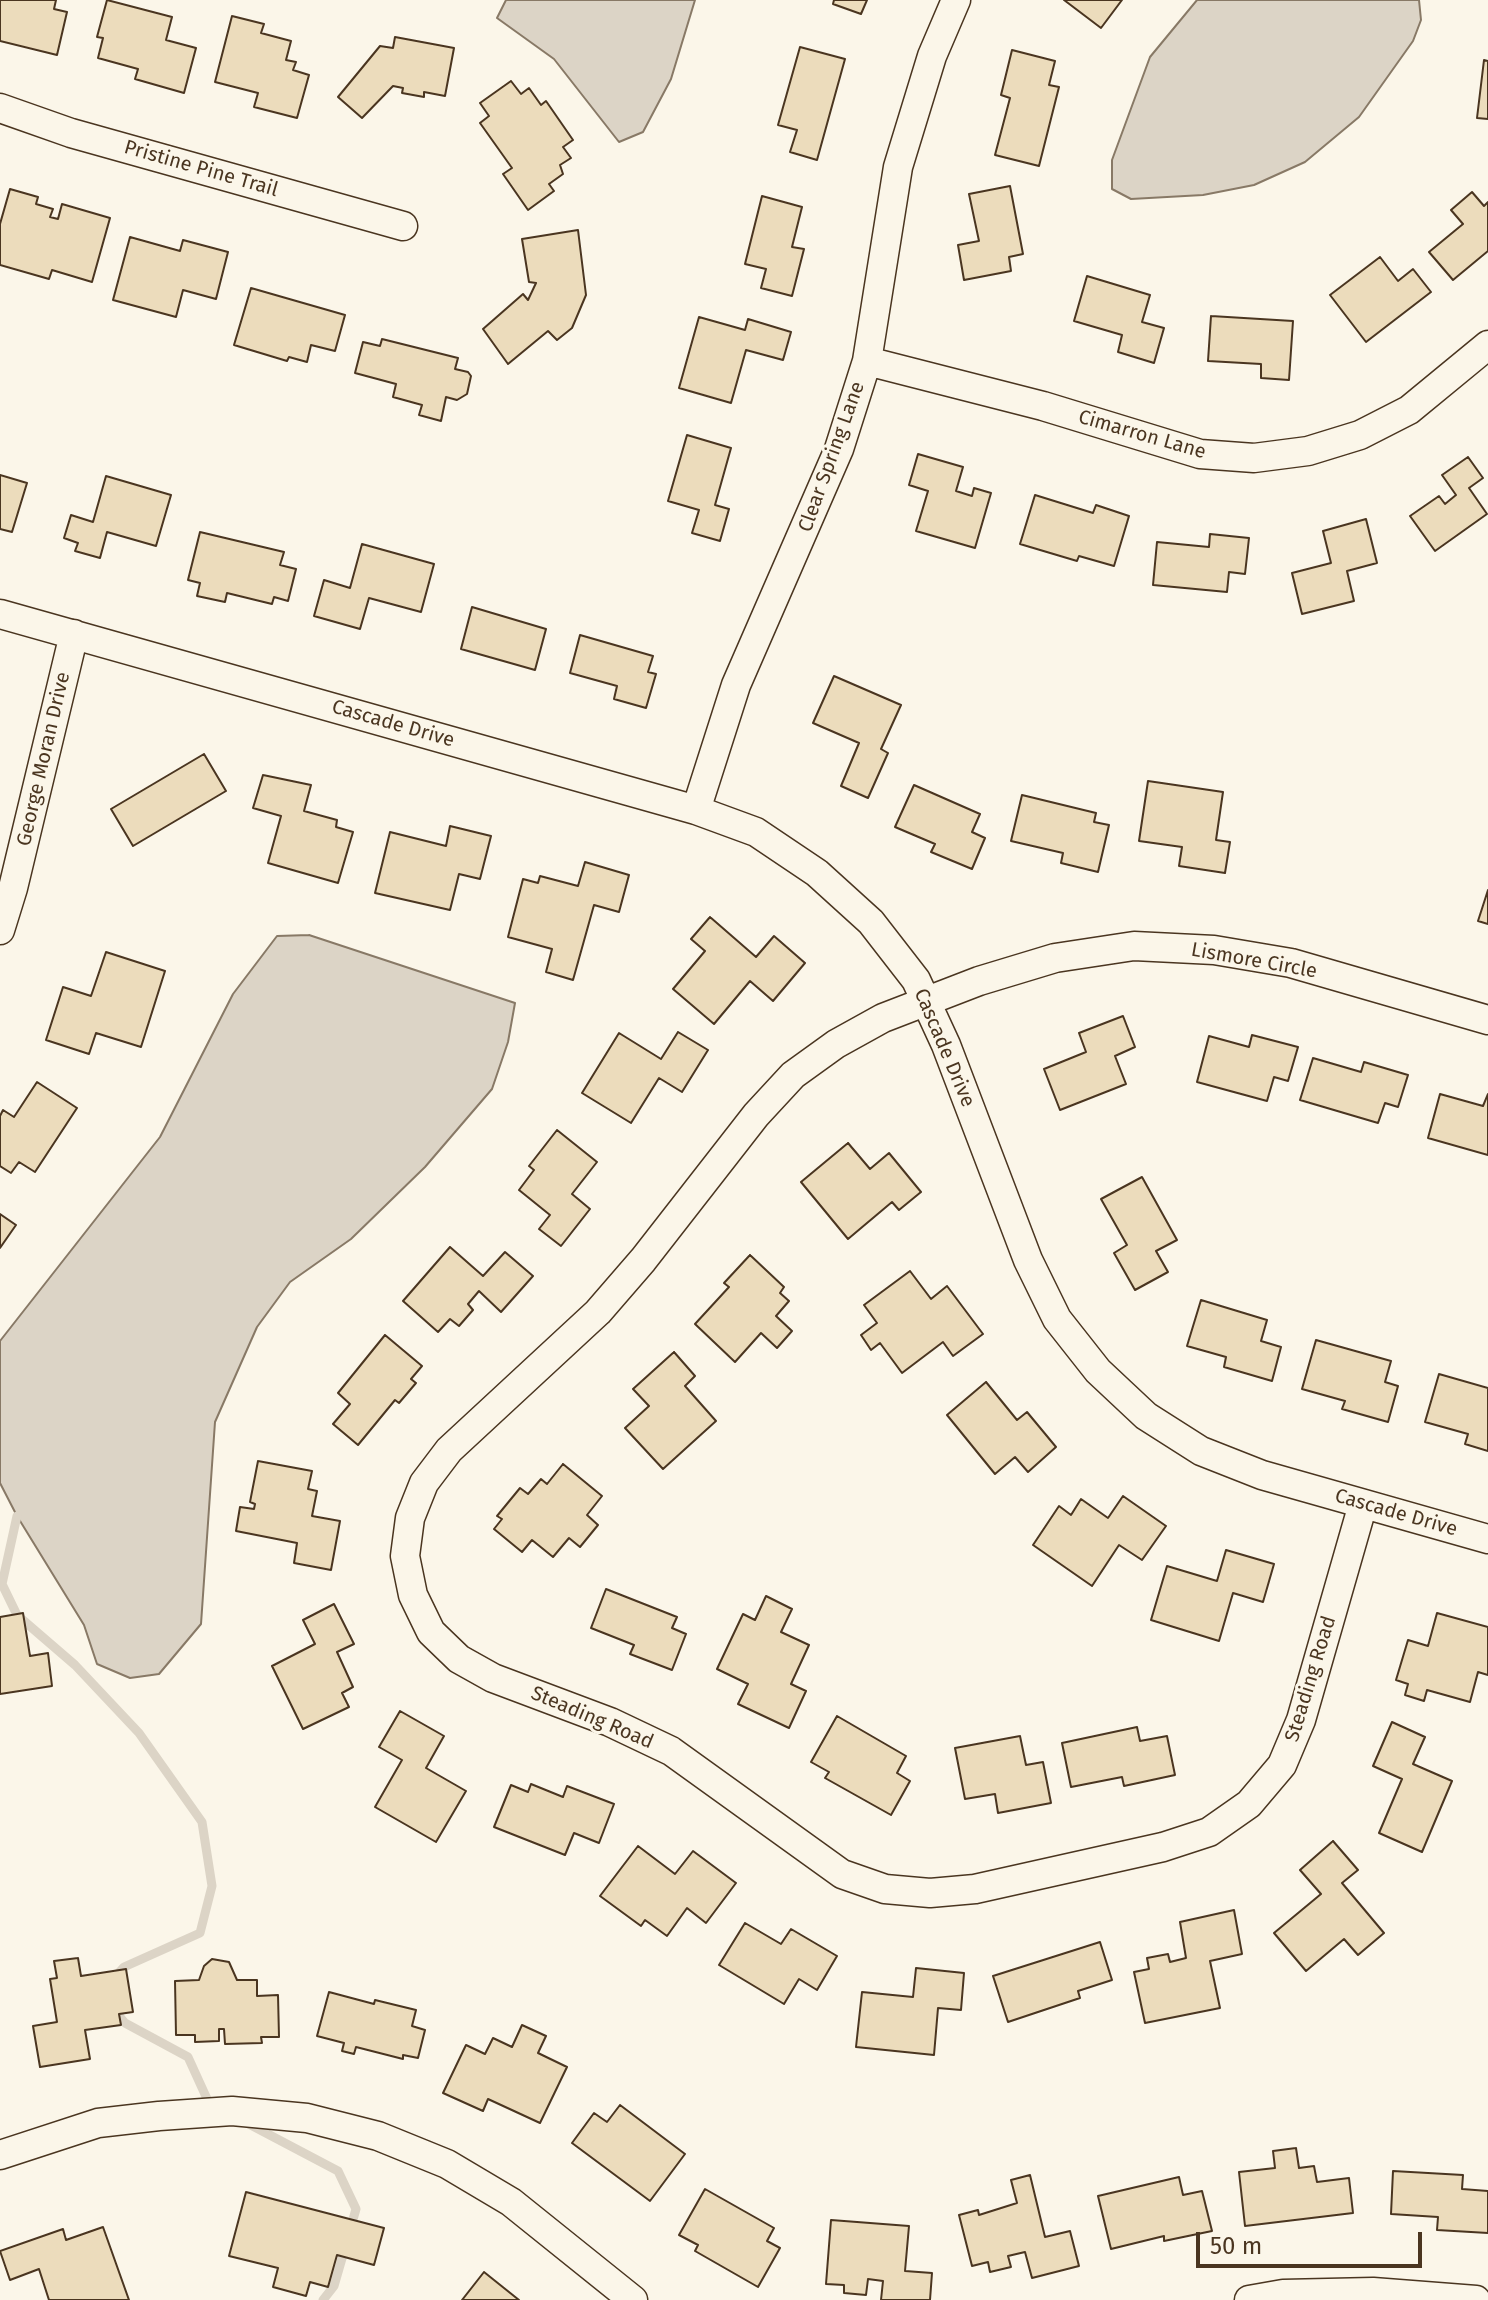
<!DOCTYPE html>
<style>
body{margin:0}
#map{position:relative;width:1488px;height:2300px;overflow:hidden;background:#fbf6e9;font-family:"Fira Sans",sans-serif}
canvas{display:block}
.scale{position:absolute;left:1196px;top:2232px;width:226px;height:36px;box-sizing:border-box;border:4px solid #4a3520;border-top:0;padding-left:10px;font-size:24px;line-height:28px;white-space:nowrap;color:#4a3520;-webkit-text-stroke:6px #fbf6e9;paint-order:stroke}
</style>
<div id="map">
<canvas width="1488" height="2300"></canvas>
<div class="scale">50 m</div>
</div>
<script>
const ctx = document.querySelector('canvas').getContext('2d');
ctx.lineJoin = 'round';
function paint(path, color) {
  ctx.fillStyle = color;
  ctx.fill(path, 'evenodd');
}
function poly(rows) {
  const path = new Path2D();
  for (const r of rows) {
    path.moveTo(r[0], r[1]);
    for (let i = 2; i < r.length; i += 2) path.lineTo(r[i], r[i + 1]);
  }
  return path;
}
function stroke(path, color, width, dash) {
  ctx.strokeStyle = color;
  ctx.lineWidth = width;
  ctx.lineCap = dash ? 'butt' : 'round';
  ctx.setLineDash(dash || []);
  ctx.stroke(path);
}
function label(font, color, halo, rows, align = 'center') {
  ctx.font = font + ' "Fira Sans",sans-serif';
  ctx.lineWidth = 6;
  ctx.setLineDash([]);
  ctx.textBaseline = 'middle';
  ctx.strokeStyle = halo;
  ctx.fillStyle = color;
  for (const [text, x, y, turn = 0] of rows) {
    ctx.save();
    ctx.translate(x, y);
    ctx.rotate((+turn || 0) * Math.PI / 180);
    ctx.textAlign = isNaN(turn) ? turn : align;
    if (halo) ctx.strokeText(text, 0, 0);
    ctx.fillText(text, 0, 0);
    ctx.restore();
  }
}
const water = poly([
 [506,0,695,0,671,79,643,132,619,142,554,59,497,18,506,0],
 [1197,0,1419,0,1421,20,1413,41,1359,117,1305,162,1254,185,1203,195,1131,199,1112,189,1112,160,1150,57,1197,0],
 [309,935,515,1003,508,1042,492,1089,425,1167,351,1239,290,1282,257,1327,215,1422,201,1624,159,1674,130,1678,97,1664,84,1625,17,1516,0,1483,0,1341,160,1137,233,994,277,936,309,935]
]);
paint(water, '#dcd4c6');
stroke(water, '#887966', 2);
stroke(poly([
 [17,1516,2,1584,17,1615,75,1665,139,1733,202,1822,212,1886,200,1933,124,1967,115,1977],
 [111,2006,125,2023,188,2057,208,2101,215,2105],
 [245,2122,338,2171,356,2209,350,2230],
 [323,2300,334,2286,345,2248]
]), '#dcd4c6', 9);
const building = poly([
 [0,0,56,0,54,9,67,12,57,55,0,41,0,0],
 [107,0,172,17,166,40,196,48,184,93,135,79,138,69,98,58,103,38,97,37,107,0],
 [834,0,867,0,861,14,833,4,834,0],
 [1064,0,1122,0,1101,28,1064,0],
 [232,16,264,24,261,33,291,41,286,60,296,62,293,70,309,75,297,118,254,107,258,93,215,82,232,16],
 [395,37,454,48,445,96,424,92,424,97,402,93,403,88,393,86,362,118,338,97,380,46,393,48,395,37],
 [800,47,845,59,817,160,790,152,797,130,778,125,800,47],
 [1012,50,1055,61,1049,85,1059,87,1039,166,995,155,1010,98,1001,95,1012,50],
 [1484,60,1488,61,1488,119,1477,118,1484,60],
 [511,81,521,94,529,88,541,105,546,101,573,140,563,147,571,158,560,165,563,174,549,184,554,191,528,210,503,174,512,168,480,123,489,116,480,103,511,81],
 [1010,186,1023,254,1009,257,1011,271,964,280,958,245,979,241,969,194,1010,186],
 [10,189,38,197,36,204,53,209,50,217,58,219,62,204,110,218,92,282,52,270,49,279,0,265,0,224,10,189],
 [1472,192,1484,206,1488,202,1488,251,1453,280,1429,252,1463,224,1451,210,1472,192],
 [762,196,802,207,792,247,804,249,792,296,761,288,766,269,745,264,762,196],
 [578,230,586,295,572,328,557,340,548,331,508,364,483,329,523,294,528,300,536,283,529,282,522,239,578,230],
 [130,237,180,251,183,240,228,252,216,299,183,290,176,317,113,300,130,237],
 [1380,257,1398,281,1413,269,1431,292,1366,342,1330,295,1380,257],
 [1087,276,1150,295,1142,322,1164,328,1154,363,1118,352,1122,335,1074,321,1087,276],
 [251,288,345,315,335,351,311,345,307,362,289,357,287,361,234,345,251,288],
 [1211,316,1293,321,1289,380,1261,378,1261,364,1208,361,1211,316],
 [699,317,745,330,748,319,791,332,783,360,746,350,731,403,679,388,699,317],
 [382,339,458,358,455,369,468,372,471,376,467,394,457,400,446,397,441,421,419,415,422,405,393,397,396,384,355,373,363,342,380,346,382,339],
 [687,435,731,448,715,505,729,509,720,541,692,533,699,510,668,501,687,435],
 [918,454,963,467,956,491,972,496,974,488,991,493,975,548,916,531,928,491,909,485,918,454],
 [1468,457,1483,478,1469,488,1487,514,1435,551,1410,516,1439,496,1445,504,1456,495,1442,475,1468,457],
 [0,475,27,483,12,532,0,529,0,475],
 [106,476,171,495,156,546,107,532,100,558,75,551,78,543,64,538,71,515,93,522,106,476],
 [1035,495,1093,513,1096,505,1129,516,1114,566,1079,556,1077,561,1020,544,1035,495],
 [1366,519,1377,563,1347,571,1354,601,1302,614,1292,573,1331,563,1323,531,1366,519],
 [200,532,284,552,280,565,296,569,288,601,274,597,272,604,227,593,225,602,197,596,200,583,188,580,200,532],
 [1210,534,1249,538,1245,574,1229,572,1227,592,1153,585,1157,542,1209,547,1210,534],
 [362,544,434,564,421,612,369,598,360,629,314,616,324,580,350,588,362,544],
 [472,607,546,629,535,670,461,649,472,607],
 [580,635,653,656,648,672,656,674,646,708,614,699,617,686,570,673,580,635],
 [834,676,901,705,881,749,888,753,868,798,841,786,859,743,813,723,834,676],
 [204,754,226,791,133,846,111,809,204,754],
 [263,775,311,785,304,811,337,820,336,827,353,832,338,883,268,863,281,816,253,808,263,775],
 [1148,781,1223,792,1216,840,1230,842,1225,873,1179,866,1182,847,1139,841,1148,781],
 [914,785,980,814,972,832,985,838,972,869,931,852,935,844,895,827,914,785],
 [1022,795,1096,813,1094,822,1109,825,1098,872,1061,863,1063,853,1011,841,1022,795],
 [450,826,491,836,480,879,459,874,450,910,375,893,390,832,446,846,450,826],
 [585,862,629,875,619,912,594,905,573,980,546,972,552,949,508,937,523,879,538,883,540,876,578,886,585,862],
 [1488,890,1488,924,1478,921,1488,890],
 [710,917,756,957,774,936,805,963,773,1001,750,981,714,1024,673,989,705,951,691,939,710,917],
 [106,952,165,971,141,1047,96,1033,89,1054,46,1040,63,987,91,996,106,952],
 [1123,1016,1135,1047,1115,1056,1126,1084,1060,1110,1044,1069,1086,1052,1079,1033,1123,1016],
 [678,1032,708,1050,682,1092,659,1078,631,1123,582,1093,619,1033,661,1059,678,1032],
 [1252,1035,1298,1047,1288,1081,1274,1077,1267,1101,1197,1082,1209,1036,1249,1047,1252,1035],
 [1313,1058,1361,1072,1364,1062,1408,1075,1398,1107,1385,1103,1378,1123,1300,1100,1313,1058],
 [37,1082,77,1108,35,1172,19,1162,11,1173,0,1166,0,1116,3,1110,14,1117,37,1082],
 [1440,1094,1483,1106,1488,1094,1488,1155,1428,1138,1440,1094],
 [557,1130,597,1162,572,1194,590,1209,561,1246,539,1229,550,1215,519,1190,534,1170,529,1166,557,1130],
 [848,1143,870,1169,889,1153,921,1192,899,1210,892,1202,848,1239,801,1182,848,1143],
 [1142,1177,1177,1240,1156,1251,1168,1272,1135,1290,1114,1253,1127,1245,1101,1199,1142,1177],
 [0,1214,16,1225,0,1248,0,1214],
 [450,1247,483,1276,505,1252,533,1276,501,1312,479,1291,468,1304,473,1310,459,1326,450,1319,438,1332,403,1301,450,1247],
 [750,1255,784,1287,780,1293,789,1301,776,1316,792,1331,777,1348,761,1333,735,1362,695,1324,729,1287,724,1283,750,1255],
 [910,1271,931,1299,947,1286,983,1334,953,1356,943,1342,902,1373,880,1343,871,1350,861,1335,877,1323,864,1305,910,1271],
 [1201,1300,1267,1320,1261,1341,1281,1347,1272,1381,1224,1367,1226,1357,1187,1346,1201,1300],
 [385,1335,422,1366,411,1379,416,1383,399,1403,395,1400,358,1445,333,1424,350,1404,338,1393,385,1335],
 [1316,1340,1391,1361,1385,1382,1398,1386,1388,1422,1342,1409,1345,1401,1302,1389,1316,1340],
 [674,1352,695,1376,685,1386,716,1421,663,1469,625,1428,649,1406,633,1389,674,1352],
 [1439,1374,1488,1388,1488,1451,1465,1444,1468,1434,1425,1422,1439,1374],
 [986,1382,1017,1420,1027,1412,1056,1447,1028,1472,1015,1457,995,1474,947,1415,986,1382],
 [258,1461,312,1471,308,1489,317,1491,312,1516,340,1521,331,1570,294,1563,297,1543,236,1531,240,1507,254,1509,255,1504,250,1502,258,1461],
 [563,1464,602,1496,587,1515,598,1525,580,1547,569,1538,553,1557,532,1540,522,1552,494,1529,502,1519,497,1516,520,1488,528,1494,541,1479,547,1484,563,1464],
 [1123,1496,1166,1526,1142,1560,1119,1545,1092,1586,1033,1545,1059,1506,1071,1515,1081,1499,1108,1518,1123,1496],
 [1226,1550,1274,1564,1263,1602,1233,1593,1219,1641,1151,1620,1167,1566,1217,1581,1226,1550],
 [606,1589,677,1617,672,1628,686,1634,672,1670,630,1654,634,1645,591,1628,606,1589],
 [766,1596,792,1609,781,1632,809,1645,791,1684,806,1691,789,1728,738,1704,748,1684,717,1669,743,1614,755,1620,766,1596],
 [334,1604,354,1644,337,1652,353,1687,342,1693,349,1707,303,1729,272,1666,315,1644,303,1620,334,1604],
 [23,1613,30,1656,48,1653,52,1686,0,1694,0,1617,23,1613],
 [1437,1613,1488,1627,1488,1675,1478,1672,1470,1702,1427,1690,1424,1701,1405,1695,1408,1684,1396,1680,1408,1640,1428,1646,1437,1613],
 [400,1711,444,1736,426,1768,466,1791,436,1842,375,1807,402,1760,379,1747,400,1711],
 [837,1716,906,1756,897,1773,910,1781,891,1815,825,1778,829,1772,811,1762,837,1716],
 [1392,1722,1425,1737,1413,1764,1452,1781,1422,1852,1379,1833,1402,1779,1373,1766,1392,1722],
 [1137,1727,1140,1741,1167,1736,1175,1775,1124,1786,1122,1777,1071,1787,1062,1743,1137,1727],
 [1020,1736,1026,1765,1043,1762,1051,1803,998,1813,995,1794,965,1799,955,1748,1020,1736],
 [531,1784,563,1797,567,1786,614,1804,599,1843,574,1833,565,1855,494,1827,511,1785,528,1792,531,1784],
 [1333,1841,1358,1870,1342,1883,1384,1933,1358,1955,1344,1939,1306,1971,1274,1933,1321,1894,1300,1870,1333,1841],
 [638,1846,675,1874,693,1851,736,1883,706,1923,687,1908,667,1936,645,1920,641,1926,600,1896,638,1846],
 [1234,1910,1242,1954,1210,1961,1220,2008,1145,2023,1134,1972,1149,1969,1147,1958,1168,1954,1170,1962,1186,1958,1180,1922,1234,1910],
 [745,1923,781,1944,791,1929,837,1956,817,1990,799,1979,784,2004,719,1965,745,1923],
 [1100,1942,1112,1980,1078,1991,1080,1998,1008,2022,993,1976,1100,1942],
 [78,1958,81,1976,126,1969,133,2012,119,2014,121,2025,85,2030,90,2059,40,2067,33,2026,57,2022,50,1979,57,1978,54,1961,78,1958],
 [212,1959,229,1962,237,1980,257,1980,257,1996,278,1995,279,2037,261,2037,262,2043,225,2044,224,2029,219,2029,219,2041,195,2042,195,2035,176,2035,175,1981,199,1980,204,1966,212,1959],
 [916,1968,964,1973,961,2010,938,2008,934,2055,856,2047,862,1992,913,1997,916,1968],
 [329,1992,374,2004,375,2000,416,2010,412,2026,425,2030,418,2058,403,2055,403,2059,356,2047,354,2054,342,2051,344,2043,317,2036,329,1992],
 [522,2025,546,2036,538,2053,567,2067,540,2123,488,2099,483,2111,443,2093,466,2045,485,2054,493,2038,512,2047,522,2025],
 [620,2105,685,2154,650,2201,572,2143,594,2113,607,2122,620,2105],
 [1296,2148,1299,2168,1314,2166,1317,2182,1349,2178,1353,2213,1245,2226,1239,2172,1275,2168,1273,2151,1296,2148],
 [1393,2171,1463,2175,1462,2189,1488,2191,1488,2233,1437,2230,1438,2217,1391,2214,1393,2171],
 [1030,2175,1045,2237,1070,2231,1079,2266,1032,2278,1025,2252,1008,2256,1011,2267,990,2272,988,2262,972,2266,959,2215,978,2210,979,2215,1017,2203,1011,2180,1030,2175],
 [1179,2177,1183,2195,1202,2191,1212,2231,1164,2241,1164,2236,1111,2249,1098,2196,1179,2177],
 [705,2189,774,2228,767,2241,780,2248,758,2287,695,2251,698,2245,679,2235,705,2189],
 [246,2192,384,2228,374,2265,337,2255,328,2287,310,2282,306,2296,273,2287,278,2268,229,2256,246,2192],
 [831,2220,909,2226,905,2271,932,2273,930,2300,881,2300,883,2281,868,2279,866,2295,844,2293,844,2285,826,2284,831,2220],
 [103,2227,129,2300,49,2300,39,2269,10,2280,0,2251,63,2229,66,2240,103,2227],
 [484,2272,519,2300,462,2300,484,2272]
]);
paint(building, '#ecdcbc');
stroke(building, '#4a3520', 2);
const minor = poly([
 [0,108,71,133,403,226],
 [867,361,1043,406,1200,454,1254,458,1308,451,1360,435,1409,410,1488,345],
 [0,614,696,810,756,832,817,873,871,922,916,980,946,1045,1028,1260,1057,1319,1098,1371,1146,1416,1201,1451,1262,1475,1488,1539],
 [696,810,736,685,839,449,867,361,898,167,932,56,956,0],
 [0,930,13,888,74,634],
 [1363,1504,1301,1720,1282,1765,1249,1804,1209,1832,1163,1847,975,1889,930,1893,885,1889,842,1874,671,1751,610,1722,493,1678,459,1659,431,1632,413,1595,405,1556,410,1518,424,1483,449,1450,598,1312,643,1260,756,1115,793,1075,836,1044,883,1018,979,981,1055,958,1134,946,1214,950,1291,963,1488,1020],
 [0,2155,98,2123,159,2116,232,2111,307,2118,378,2136,447,2164,511,2202,633,2300],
 [1249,2300,1283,2294,1373,2292,1476,2300]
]);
stroke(minor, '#4a3520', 31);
stroke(minor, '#fbf6e9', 28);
label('20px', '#4a3520', '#fbf6e9', [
 ["Pristine Pine Trail",201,169,16],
 ["Cimarron Lane",1142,435,16],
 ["Clear Spring Lane",832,457,-70],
 ["Cascade Drive",393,724,16],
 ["George Moran Drive",44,759,-77],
 ["Lismore Circle",1254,961,10],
 ["Cascade Drive",944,1048,67],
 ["Cascade Drive",1396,1513,16],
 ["Steading Road",1311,1679,-73],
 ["Steading Road",592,1718,23]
]);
</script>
